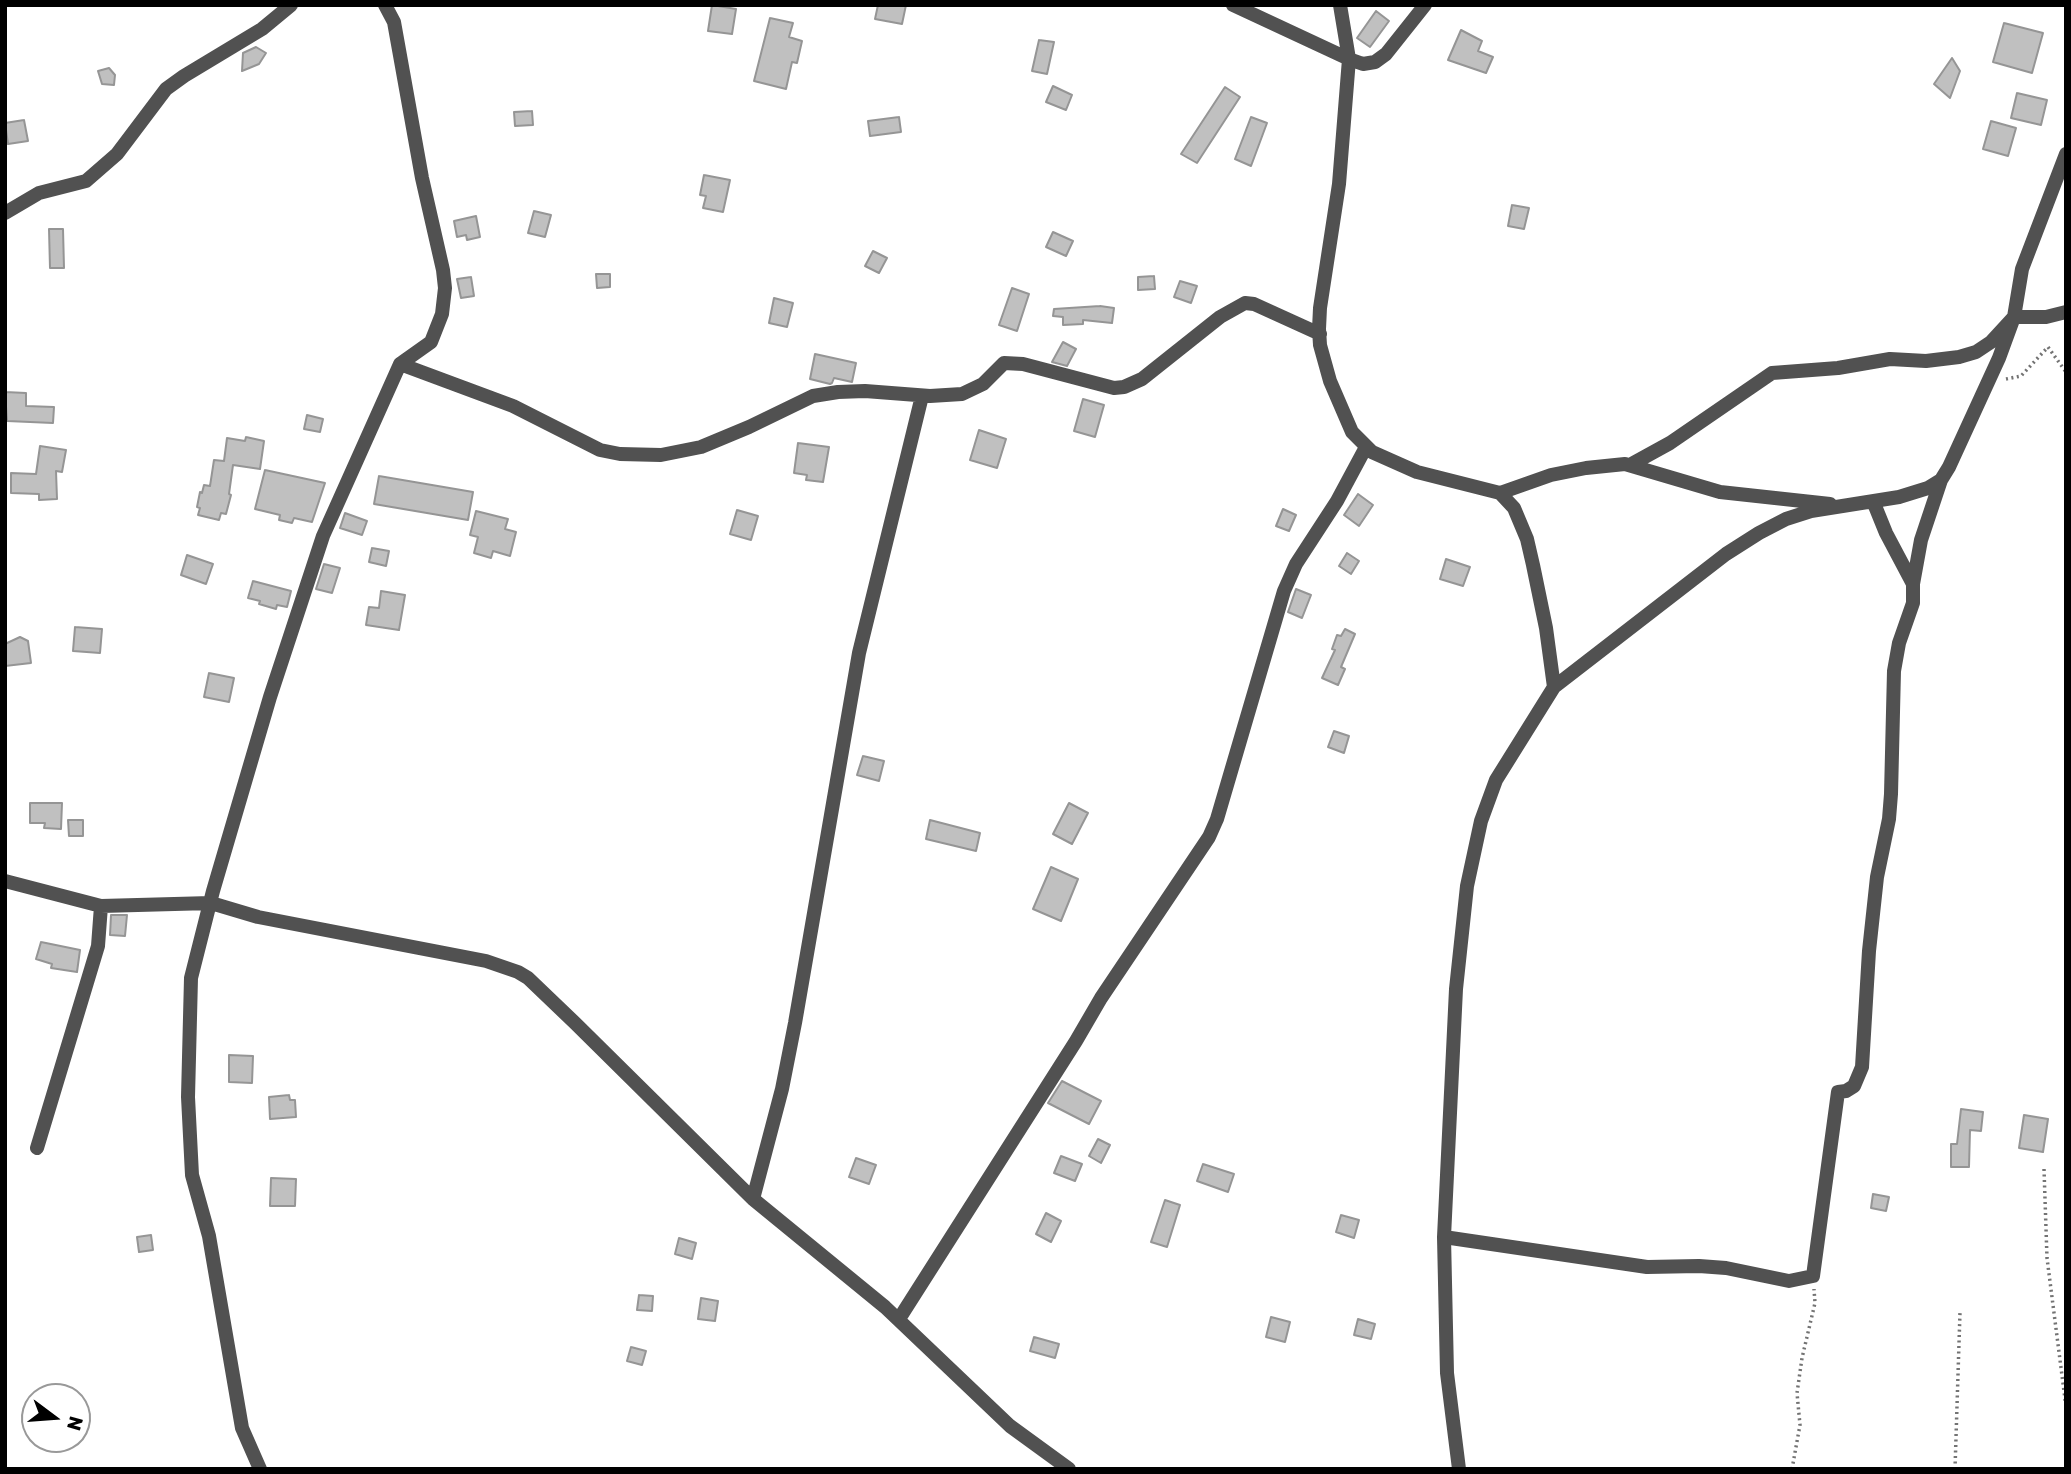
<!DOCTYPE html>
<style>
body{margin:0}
#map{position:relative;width:2071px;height:1474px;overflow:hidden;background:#fff;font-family:Rubik,sans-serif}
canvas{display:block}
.frame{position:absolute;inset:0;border:7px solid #000;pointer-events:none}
.north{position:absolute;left:21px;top:1383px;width:70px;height:70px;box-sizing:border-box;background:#fff;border:2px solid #999;border-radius:50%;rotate:106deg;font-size:19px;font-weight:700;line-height:28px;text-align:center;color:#000}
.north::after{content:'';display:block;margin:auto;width:24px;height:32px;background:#000;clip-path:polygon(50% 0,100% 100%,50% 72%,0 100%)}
</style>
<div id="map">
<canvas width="2071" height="1474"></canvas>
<div class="frame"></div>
<div class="north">N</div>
</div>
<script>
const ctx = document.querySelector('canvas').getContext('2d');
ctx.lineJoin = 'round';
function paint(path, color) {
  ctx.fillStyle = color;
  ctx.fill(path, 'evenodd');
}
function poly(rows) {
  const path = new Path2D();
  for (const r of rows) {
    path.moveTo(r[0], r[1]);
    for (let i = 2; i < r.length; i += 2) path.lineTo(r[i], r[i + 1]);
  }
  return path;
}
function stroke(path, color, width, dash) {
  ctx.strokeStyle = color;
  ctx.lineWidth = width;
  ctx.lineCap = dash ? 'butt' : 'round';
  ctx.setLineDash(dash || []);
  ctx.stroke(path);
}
const building = poly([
 [712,5,736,9,732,34,708,31,712,5],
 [878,5,906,5,902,24,875,19,878,5],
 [1376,11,1389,21,1370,47,1357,38,1376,11],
 [770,18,793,23,789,37,802,41,797,63,792,62,786,89,754,81,770,18],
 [2004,23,2043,33,2032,73,1993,62,2004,23],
 [1461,30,1482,41,1478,51,1493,57,1486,73,1448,60,1461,30],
 [1039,40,1054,42,1047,74,1032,71,1039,40],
 [256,47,266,53,259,64,242,71,243,53,256,47],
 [1952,58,1960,71,1950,98,1934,84,1952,58],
 [109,68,115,75,114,85,102,84,98,71,109,68],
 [1053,86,1072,95,1066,110,1046,102,1053,86],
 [1225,87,1240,97,1197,163,1181,154,1225,87],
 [2017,93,2047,100,2041,125,2011,118,2017,93],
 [532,111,533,125,515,126,514,112,532,111],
 [899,117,901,132,870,136,868,121,899,117],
 [1251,117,1267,123,1251,166,1235,159,1251,117],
 [24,120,28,141,8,144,5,123,24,120],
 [1991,121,2016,128,2008,156,1983,149,1991,121],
 [704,175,730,180,723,212,703,208,706,196,700,195,704,175],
 [1512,205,1529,208,1524,229,1508,226,1512,205],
 [534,211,551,215,545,237,528,233,534,211],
 [476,216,480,237,467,240,466,235,457,237,454,221,476,216],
 [49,229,63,229,64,268,50,268,49,229],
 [1053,232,1073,241,1066,256,1046,247,1053,232],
 [873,251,887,258,879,273,865,266,873,251],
 [596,274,610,274,610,287,597,288,596,274],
 [1154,276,1155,289,1138,290,1138,277,1154,276],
 [471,277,474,296,461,298,457,279,471,277],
 [1180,281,1197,286,1191,303,1174,297,1180,281],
 [1012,288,1029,294,1017,331,999,325,1012,288],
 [774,298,793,303,787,327,769,323,774,298],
 [1100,306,1114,308,1112,323,1083,320,1083,324,1063,325,1063,317,1053,316,1054,309,1100,306],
 [1063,342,1076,349,1067,366,1052,362,1063,342],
 [815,354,856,363,852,382,834,378,832,383,830,384,810,379,815,354],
 [5,392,26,393,26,406,54,407,53,423,7,421,5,392],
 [1083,399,1104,405,1095,437,1074,431,1083,399],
 [307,415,323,419,320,432,304,429,307,415],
 [979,430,1006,439,997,468,970,460,979,430],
 [246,437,264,441,260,469,233,465,229,494,231,495,226,514,221,513,219,520,198,515,200,508,197,507,200,492,202,493,204,485,210,486,214,460,224,461,227,438,245,441,246,437],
 [798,443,829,447,823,482,806,480,807,475,794,473,798,443],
 [40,446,66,450,62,472,56,471,57,499,39,500,39,494,11,493,11,473,36,474,40,446],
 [265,470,325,483,312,522,294,518,292,523,279,520,280,515,255,509,265,470],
 [379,476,473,492,468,520,374,504,379,476],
 [1358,494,1373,505,1359,526,1344,515,1358,494],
 [1283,509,1296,515,1289,531,1276,526,1283,509],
 [737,510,758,516,751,540,730,534,737,510],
 [476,511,508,519,505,529,516,532,510,556,493,551,491,558,474,553,478,537,470,535,476,511],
 [345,513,367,521,362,535,340,528,345,513],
 [372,548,389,551,386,566,369,562,372,548],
 [1347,553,1359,561,1351,574,1339,566,1347,553],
 [187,555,213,564,206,584,181,575,187,555],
 [1446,559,1470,567,1463,586,1440,579,1446,559],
 [324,564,340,568,332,593,316,589,324,564],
 [253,581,291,591,287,607,277,605,276,609,259,604,260,601,248,598,253,581],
 [1296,589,1311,595,1302,618,1288,612,1296,589],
 [381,591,405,595,399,630,366,625,369,607,379,608,381,591],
 [75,627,102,629,100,653,73,651,75,627],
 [1345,629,1355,634,1341,667,1345,669,1338,685,1322,678,1335,650,1332,649,1337,635,1341,636,1345,629],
 [20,637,28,641,31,663,5,666,5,644,20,637],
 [209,673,234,678,229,702,204,697,209,673],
 [1334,731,1349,736,1344,753,1328,747,1334,731],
 [863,756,884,761,879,781,857,775,863,756],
 [30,803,62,803,61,829,44,828,45,823,30,823,30,803],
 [1069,803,1088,813,1072,844,1053,834,1069,803],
 [68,820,83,820,83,836,69,836,68,820],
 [930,820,980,833,976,851,926,839,930,820],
 [1051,867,1078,879,1061,921,1033,909,1051,867],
 [111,915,127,915,125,936,110,935,111,915],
 [41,942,80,950,77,972,51,968,52,964,36,959,41,942],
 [229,1055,253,1056,252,1083,229,1082,229,1055],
 [1062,1081,1101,1101,1089,1124,1048,1103,1062,1081],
 [289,1095,290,1100,295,1100,296,1117,270,1119,269,1097,289,1095],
 [1961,1109,1983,1112,1981,1131,1970,1130,1969,1167,1951,1167,1951,1144,1957,1144,1961,1109],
 [2024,1115,2048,1119,2043,1152,2019,1148,2024,1115],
 [1098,1139,1110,1145,1101,1163,1089,1156,1098,1139],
 [1061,1156,1082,1164,1075,1181,1054,1173,1061,1156],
 [856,1158,876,1165,869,1184,849,1177,856,1158],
 [1203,1164,1234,1174,1228,1192,1197,1181,1203,1164],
 [271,1178,296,1179,295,1206,270,1206,271,1178],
 [1873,1194,1889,1197,1886,1211,1871,1208,1873,1194],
 [1165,1200,1180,1205,1167,1247,1151,1242,1165,1200],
 [1046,1213,1061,1221,1051,1242,1036,1234,1046,1213],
 [1341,1215,1359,1220,1354,1238,1336,1232,1341,1215],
 [151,1235,153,1250,139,1252,137,1237,151,1235],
 [679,1238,696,1243,692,1259,675,1254,679,1238],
 [639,1295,653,1296,652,1311,637,1310,639,1295],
 [701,1298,718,1301,715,1321,698,1319,701,1298],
 [1271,1317,1290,1322,1285,1342,1266,1337,1271,1317],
 [1358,1319,1375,1324,1371,1339,1354,1335,1358,1319],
 [1034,1337,1059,1344,1055,1358,1030,1351,1034,1337],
 [631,1347,646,1351,642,1365,627,1361,631,1347]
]);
paint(building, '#c0c0c0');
stroke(building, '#959595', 2);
stroke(poly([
 [2006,379,2021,376,2048,347,2066,372],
 [2044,1169,2047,1258,2066,1407],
 [1792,1469,1800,1425,1797,1393,1802,1358,1815,1303,1814,1289],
 [1955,1469,1960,1312]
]), '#737373', 3.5, [2, 3.5]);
stroke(poly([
 [1233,5,1349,59,1363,64,1375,62,1386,54,1425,5],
 [1340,5,1349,59,1339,184,1320,308,1319,329,1320,345,1330,381,1352,432,1372,452,1417,472,1500,493,1514,508,1527,539,1533,565,1546,628,1554,687,1496,780,1481,821,1467,886,1456,989,1444,1237,1447,1373,1459,1469],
 [5,213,39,193,86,181,117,154,166,89,184,76,262,29,291,5],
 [400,364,513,406,600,450,620,454,661,455,701,447,749,427,813,396,838,392,865,391,930,396,962,394,983,384,1004,363,1023,364,1114,388,1124,387,1142,379,1220,317,1245,303,1254,304,1320,334],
 [1630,465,1670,443,1772,373,1838,368,1890,359,1926,361,1959,357,1976,352,1991,342,2014,317,2046,317,2066,312],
 [1500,493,1551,475,1586,468,1625,464,1720,492,1830,504],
 [1913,584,1921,540,1941,480],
 [1554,687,1726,554,1759,533,1786,519,1811,511,1899,497,1928,488,1941,480,1949,467,1999,358,2014,317,2022,269,2066,154],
 [5,881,101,906,211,903,258,917,486,961,518,972,528,978,575,1023,753,1199,885,1307,1010,1426,1069,1469],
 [37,1148,98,946,101,906],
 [753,1199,782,1089,795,1023,859,653,922,396],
 [1444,1237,1647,1267,1699,1266,1726,1268,1789,1281,1813,1276,1838,1092,1846,1091,1854,1086,1862,1067,1869,951,1877,877,1889,819,1891,794,1894,671,1899,643,1913,603,1913,584,1886,533,1873,501],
 [899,1319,1076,1041,1101,998,1209,837,1217,819,1284,591,1296,564,1337,501,1366,447],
 [260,1469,242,1428,209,1236,192,1175,188,1097,191,978,213,891,270,697,323,536,400,364,431,342,442,314,445,288,443,270,422,178,394,22,385,5]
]), '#515151', 14);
</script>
